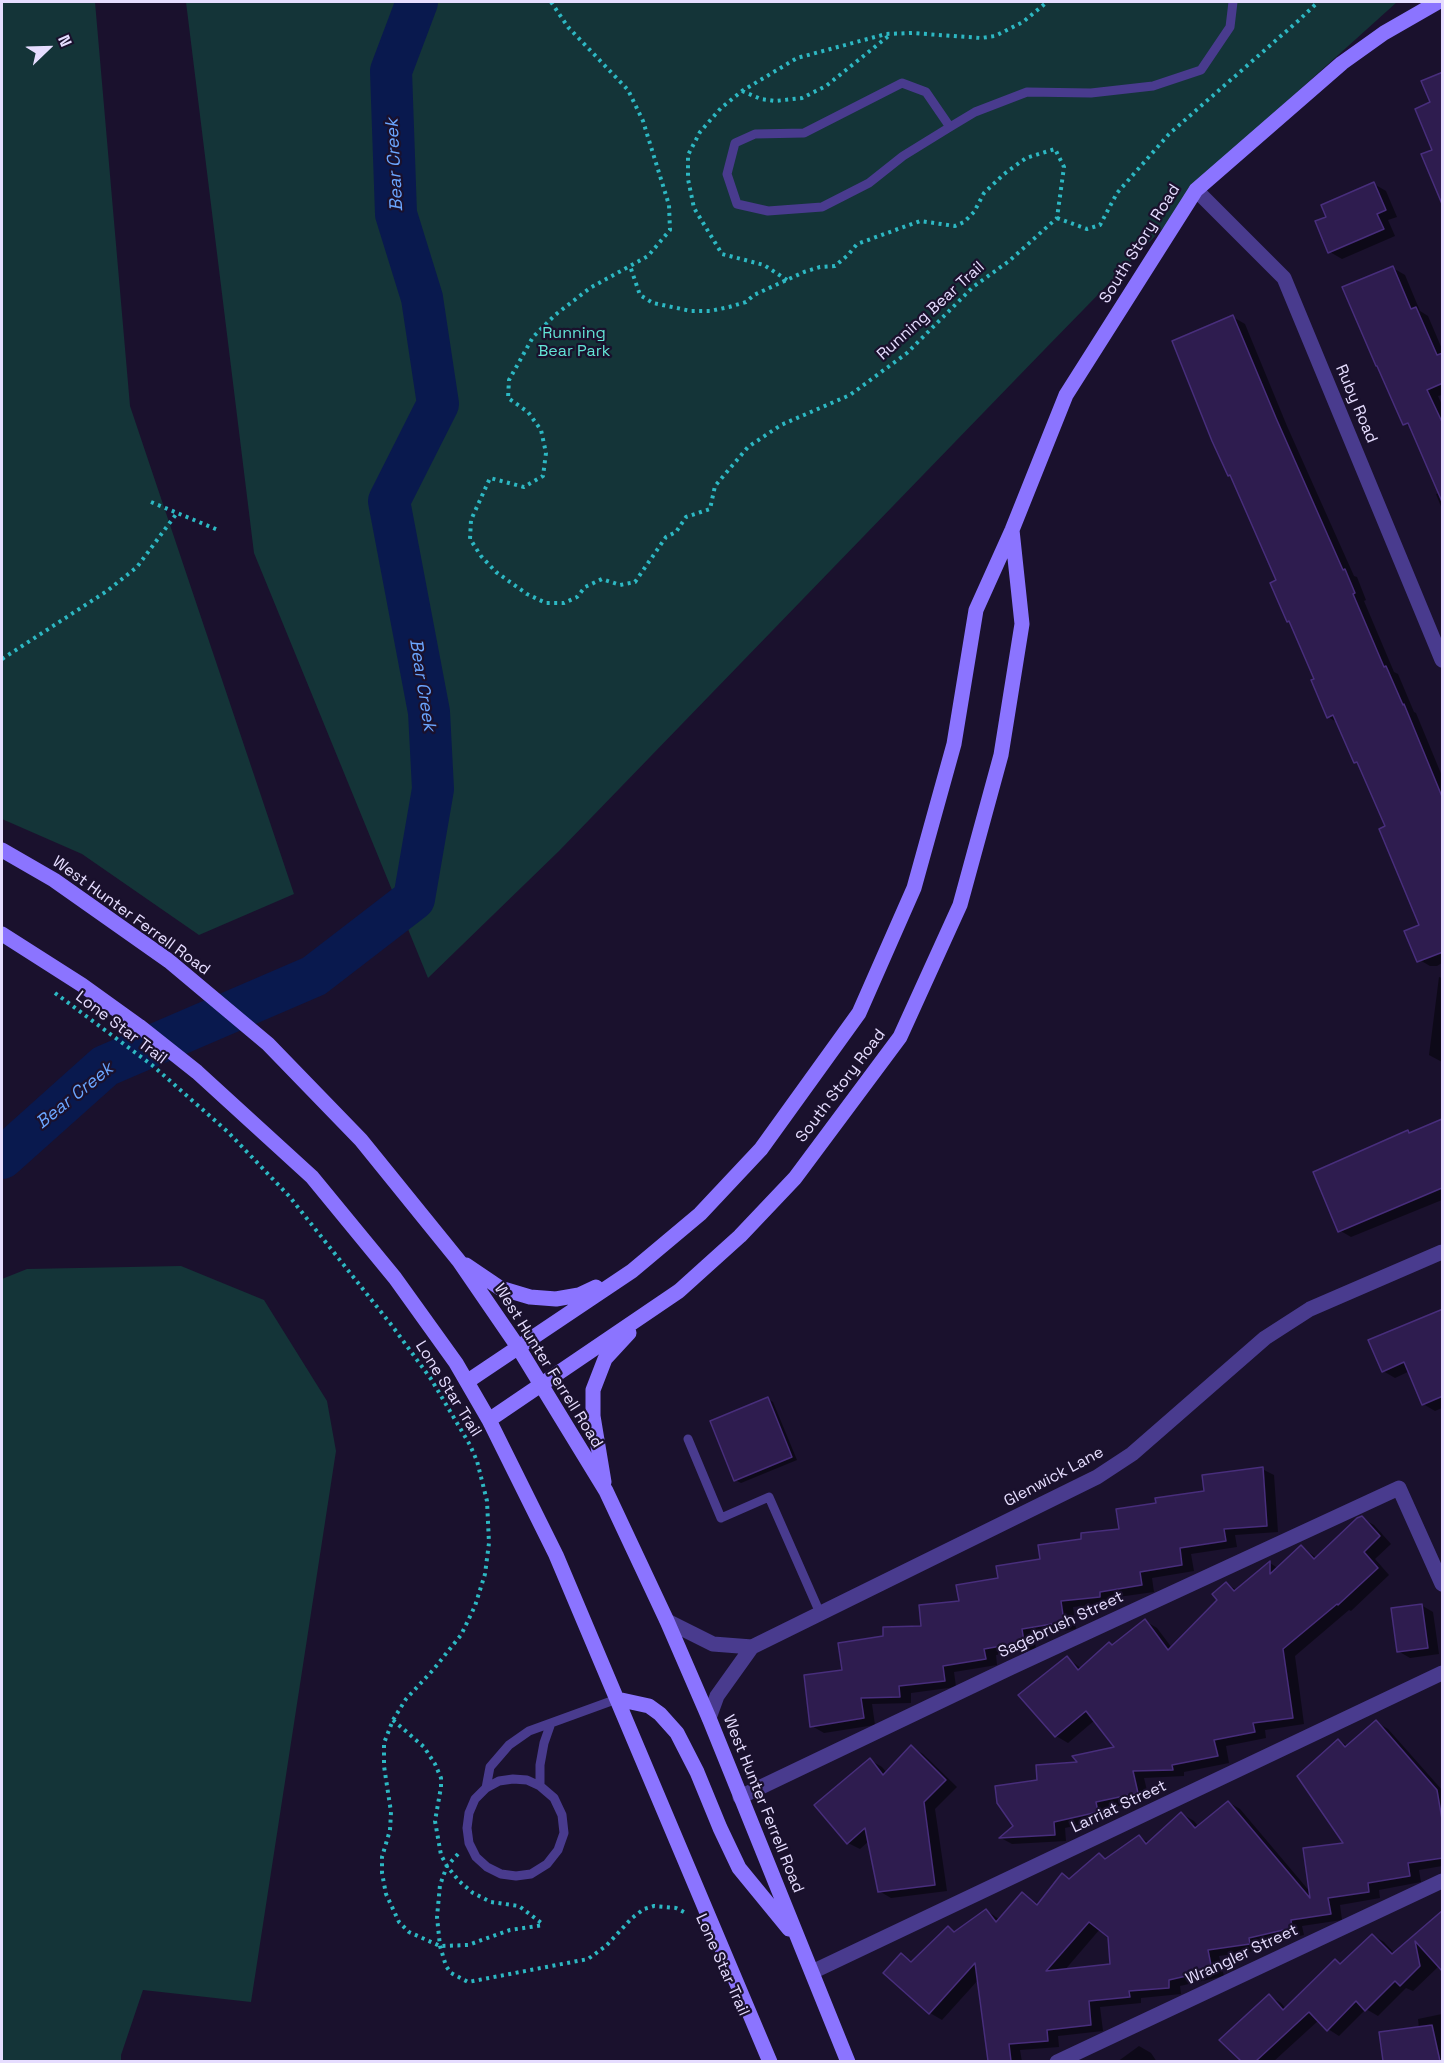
<!DOCTYPE html>
<style>
body{margin:0}
#map{position:relative;width:1444px;height:2063px;overflow:hidden;background:#1a112d;font-family:"Space Grotesk",sans-serif}
canvas{display:block}
.frame{position:absolute;inset:0;border:3px solid #e6ddff;pointer-events:none}
.north{position:absolute;left:18px;top:18px;width:60px;height:60px;-webkit-text-stroke:4px #1a112d;paint-order:stroke;rotate:67deg;font-size:16px;font-weight:700;line-height:24px;text-align:center;color:#e6ddff}
.north::after{content:'';display:block;margin:auto;width:21px;height:27px;background:#e6ddff;clip-path:polygon(50% 0,100% 100%,50% 72%,0 100%)}
</style>
<div id="map">
<canvas width="1444" height="2063"></canvas>
<div class="frame"></div>
<div class="north">N</div>
</div>
<script>
const ctx = document.querySelector('canvas').getContext('2d');
ctx.lineJoin = 'round';
function paint(path, color) {
  ctx.fillStyle = color;
  ctx.fill(path, 'evenodd');
}
function poly(rows) {
  const path = new Path2D();
  for (const r of rows) {
    path.moveTo(r[0], r[1]);
    for (let i = 2; i < r.length; i += 2) path.lineTo(r[i], r[i + 1]);
  }
  return path;
}
function stroke(path, color, width, dash) {
  ctx.strokeStyle = color;
  ctx.lineWidth = width;
  ctx.lineCap = dash ? 'butt' : 'round';
  ctx.setLineDash(dash || []);
  ctx.stroke(path);
}
function label(font, color, halo, rows, align = 'center') {
  ctx.font = font + ' "Space Grotesk",sans-serif';
  ctx.lineWidth = 4.5;
  ctx.setLineDash([]);
  ctx.textBaseline = 'middle';
  ctx.strokeStyle = halo;
  ctx.fillStyle = color;
  for (const [text, x, y, turn = 0] of rows) {
    ctx.save();
    ctx.translate(x, y);
    ctx.rotate((+turn || 0) * Math.PI / 180);
    ctx.textAlign = isNaN(turn) ? turn : align;
    if (halo) ctx.strokeText(text, 0, 0);
    ctx.fillText(text, 0, 0);
    ctx.restore();
  }
}
paint(poly([
 [2,2,95,2,130,406,294,894,199,935,82,854,2,819],
 [186,2,1397,2,1285,103,1044,350,559,851,428,978,254,553],
 [181,1266,264,1300,327,1401,336,1451,251,2002,143,1990,121,2055,121,2061,2,2061,2,1279,27,1269]
]), '#143438');
paint(poly([
 [1374,184,1386,191,1397,217,1388,220,1395,236,1342,259,1330,252,1328,217],
 [1393,268,1405,275,1420,311,1428,316,1442,349,1442,395,1438,396,1442,405,1442,509,1436,494,1439,493,1412,428,1405,424],
 [1233,317,1245,324,1287,426,1354,576,1357,577,1366,600,1364,601,1394,672,1398,674,1414,712,1416,713,1442,776,1442,963,1437,966,1430,966,1418,959,1421,926,1387,827,1361,765,1355,762,1338,723,1328,717,1316,679,1292,623,1288,621,1278,581,1233,477,1229,475],
 [1439,977,1442,978,1442,1062,1429,1055],
 [1442,1120,1442,1200,1351,1237,1339,1230,1408,1132,1411,1134],
 [1442,1311,1442,1408,1435,1411,1423,1404,1410,1371,1395,1378,1383,1371],
 [768,1399,773,1402,797,1460,741,1483,735,1480],
 [1262,1469,1274,1475,1278,1532,1235,1535,1237,1547,1191,1554,1194,1571,1152,1578,1154,1592,1111,1598,1112,1603,1073,1607,1076,1629,1034,1635,1036,1649,996,1655,997,1665,954,1672,956,1687,911,1693,911,1703,872,1704,875,1725,824,1733,812,1726,844,1672,885,1638,923,1627,1000,1579,1083,1540,1120,1530,1158,1505,1206,1492],
 [1361,1518,1374,1525,1391,1544,1375,1559,1389,1575,1351,1611,1349,1610,1295,1656,1304,1724,1265,1730,1266,1738,1226,1746,1229,1763,1184,1772,1184,1776,1144,1778,1149,1799,1107,1809,1109,1818,1065,1828,1066,1841,1012,1844,1001,1838,1015,1826,1039,1781,1117,1748,1095,1720,1068,1743,1056,1736,1067,1658,1082,1669,1145,1621,1157,1628,1172,1648,1219,1600,1226,1584,1237,1590,1270,1563,1279,1569,1301,1547,1317,1558],
 [1421,1605,1433,1612,1439,1654,1410,1658,1398,1651],
 [1376,1722,1388,1729,1442,1790,1442,1866,1419,1870,1421,1882,1379,1890,1380,1898,1340,1905,1342,1920,1302,1926,1304,1935,1261,1944,1262,1950,1219,1956,1224,1976,1180,1986,1181,1994,1141,1998,1141,2003,1100,2007,1103,2031,1058,2036,1059,2047,1020,2050,1022,2062,990,2062,979,1979,942,2020,930,2013,885,1973,901,1955,914,1962,948,1928,956,1932,986,1910,1000,1920,1023,1894,1039,1905,1099,1854,1107,1859,1139,1837,1150,1843,1182,1814,1194,1821,1199,1827,1228,1802,1240,1809,1311,1893,1345,1845,1339,1741,1348,1746],
 [1100,1929,1109,1937,1112,1965,1064,1971],
 [911,1747,923,1754,957,1787,935,1809,947,1891,891,1898,879,1891,869,1841,860,1849,848,1843,870,1760,882,1767,887,1773],
 [1442,1912,1439,1966,1413,1991,1406,1988,1378,2016,1366,2009,1339,2036,1328,2029,1319,2020,1273,2062,1243,2062,1222,2040,1269,1996,1281,2003,1286,2009,1335,1961,1342,1965,1372,1935,1384,1942,1395,1954],
 [1442,2014,1442,2062,1384,2062,1381,2033,1419,2028,1418,2019],
 [1139,2046,1151,2053,1157,2062,1117,2062]
]), '#0007');
stroke(poly([
 [2,1158,105,1066,314,976,414,899,433,789,429,712,389,501,438,404,422,298,396,214,391,71,417,2]
]), '#09194e', 42);
const building = poly([
 [1443,72,1443,204,1442,204,1421,154,1432,150,1415,109,1430,102,1421,81,1443,72],
 [1374,182,1386,210,1377,214,1384,229,1328,253,1315,221,1326,217,1321,205,1374,182],
 [1393,266,1411,309,1416,307,1437,355,1443,353,1443,383,1427,390,1443,424,1443,504,1408,423,1403,425,1377,366,1376,366,1342,287,1393,266],
 [1233,315,1276,418,1343,570,1345,569,1355,593,1353,594,1384,667,1386,666,1403,705,1404,704,1443,799,1443,952,1417,962,1404,931,1419,925,1379,829,1385,826,1357,762,1354,763,1333,715,1327,718,1311,680,1314,679,1289,621,1287,622,1270,583,1276,580,1230,475,1228,476,1212,441,1172,341,1233,315],
 [1442,1119,1442,1188,1338,1232,1313,1172,1408,1130,1409,1133,1442,1119],
 [1443,1309,1443,1396,1422,1405,1404,1362,1382,1372,1368,1340,1443,1309],
 [768,1397,792,1457,734,1481,710,1421,768,1397],
 [1263,1467,1267,1526,1224,1529,1226,1541,1180,1548,1182,1565,1140,1572,1142,1585,1100,1592,1100,1597,1061,1601,1064,1622,1022,1629,1024,1642,984,1649,986,1659,943,1666,945,1681,899,1686,900,1697,861,1698,864,1718,810,1727,804,1675,842,1670,838,1643,883,1636,883,1627,921,1626,919,1605,959,1601,956,1585,998,1578,996,1566,1040,1559,1038,1545,1081,1539,1081,1533,1119,1529,1116,1509,1156,1503,1155,1498,1204,1491,1202,1475,1263,1467],
 [1362,1516,1380,1536,1364,1552,1378,1568,1338,1605,1337,1604,1283,1649,1293,1718,1253,1723,1255,1732,1214,1740,1218,1756,1172,1765,1173,1770,1133,1771,1138,1793,1096,1802,1098,1812,1054,1822,1055,1835,999,1838,1013,1826,997,1803,995,1786,1037,1780,1036,1765,1077,1762,1072,1756,1114,1747,1086,1711,1055,1737,1018,1695,1067,1656,1078,1670,1109,1642,1112,1645,1145,1619,1168,1650,1217,1600,1212,1594,1226,1582,1234,1591,1270,1561,1270,1574,1301,1545,1314,1559,1357,1518,1362,1516],
 [1422,1604,1428,1648,1397,1652,1391,1608,1422,1604],
 [1376,1720,1437,1790,1443,1825,1443,1858,1408,1863,1410,1876,1368,1883,1369,1892,1328,1898,1331,1914,1291,1920,1292,1928,1249,1938,1250,1944,1208,1950,1212,1970,1169,1980,1169,1988,1129,1991,1130,1997,1089,2001,1091,2025,1047,2030,1048,2041,1009,2044,1011,2061,988,2061,975,1963,929,2014,883,1973,901,1953,911,1962,948,1926,954,1932,986,1909,996,1922,1022,1892,1037,1905,1062,1873,1069,1879,1099,1853,1105,1859,1139,1835,1146,1844,1181,1812,1195,1828,1228,1801,1310,1898,1303,1848,1343,1843,1297,1776,1338,1739,1345,1747,1376,1720],
 [1089,1922,1108,1937,1110,1964,1046,1971,1089,1922],
 [911,1745,946,1780,924,1802,935,1885,878,1892,865,1828,847,1844,814,1805,870,1758,883,1775,911,1745],
 [1443,1910,1443,1972,1415,1941,1420,1966,1400,1986,1395,1981,1365,2011,1356,2001,1327,2031,1309,2012,1256,2061,1241,2061,1219,2040,1269,1994,1283,2010,1335,1959,1340,1964,1372,1934,1392,1954,1443,1910],
 [1432,2025,1440,2061,1383,2061,1379,2032,1432,2025]
]);
paint(building, '#2e1c4f');
stroke(building, '#482e7c', 1.5);
stroke(poly([
 [551,2,568,27,628,90,643,121,669,205,670,230,648,256,590,288,555,315,533,337,509,380,508,398,528,412,541,430,546,453,543,476,524,487,490,478,471,520,470,539,481,556,496,572,527,594,546,603,564,603,577,597,585,587,602,579,620,585,635,582,666,537,676,532,686,517,710,509,715,486,748,447,781,425,850,395,907,353,973,287,1009,261,1057,218,1064,167,1055,149,1026,158,1004,174,984,193,974,212,964,222,955,226,920,221,857,244,848,255,835,266,820,267,804,272,754,295,746,302,729,307,710,311,691,311,653,303,640,295,630,266],
 [742,91,761,99,775,101,802,98,826,86,891,34],
 [1057,218,1087,229,1100,225,1117,193,1169,134,1298,21,1318,2],
 [787,280,764,265,722,254,694,208,688,179,688,155,700,132,721,108,742,91,797,58,886,34,912,33,981,38,995,36,1023,22,1047,2],
 [151,502,218,530],
 [2,659,107,591,137,567,177,513],
 [55,993,152,1065,228,1132,289,1196,393,1327,431,1379,470,1445,477,1461,487,1501,489,1543,485,1574,475,1606,461,1635,433,1670,406,1699,393,1720,384,1743,384,1766,391,1812,390,1830,382,1857,382,1873,386,1894,399,1922,409,1932,440,1946,468,1945,510,1930,544,1925],
 [393,1720,424,1747,435,1764,441,1778,441,1787,435,1821,441,1855,447,1866,459,1881,473,1893,491,1902,519,1906,544,1925],
 [458,1854,447,1866,440,1885,437,1917,440,1946,446,1966,451,1973,468,1982,588,1959,606,1946,632,1918,644,1909,654,1906,676,1908,686,1913]
]), '#2db8c3', 4, [3, 4.5]);
stroke(poly([
 [950,127,926,92,902,83,804,133,755,134,735,143,727,174,737,204,768,211,822,207,869,183,903,156,950,127,975,112,1027,92,1091,93,1153,86,1201,70,1230,27,1233,2],
 [688,1439,721,1518,769,1497,820,1613],
 [540,1786,540,1765,544,1743,551,1723],
 [486,1788,499,1781,513,1779,527,1780,540,1786,554,1798,562,1815,564,1833,558,1850,547,1864,531,1874,516,1876,501,1874,487,1867,476,1857,469,1843,467,1828,469,1813,475,1799,486,1788,490,1767,509,1745,529,1731,617,1699]
]), '#493b8e', 9);
stroke(poly([
 [1196,190,1284,278,1442,660],
 [667,1621,713,1644,752,1647],
 [709,1718,717,1696,752,1647,1097,1477,1132,1454,1265,1338,1310,1309,1442,1252],
 [740,1797,1010,1668,1399,1488,1442,1584],
 [812,1972,1442,1673],
 [1057,2062,1442,1881]
]), '#493b8e', 15);
stroke(poly([
 [2,850,54,880,169,961,268,1044,361,1140,459,1261,518,1347,606,1491,667,1621,709,1718,848,2062],
 [2,934,82,985,139,1026,197,1072,312,1177,395,1278,456,1363,489,1420,556,1555,770,2062],
 [466,1265,500,1288,530,1297,556,1299,579,1295,596,1287],
 [468,1381,632,1271,700,1214,761,1149,859,1013,914,888,954,744,976,610,1012,530,1066,395,1196,190,1342,63,1384,33,1438,2],
 [489,1420,679,1291,740,1236,795,1178,900,1037,960,905,1001,755,1022,624,1012,530],
 [604,1482,593,1416,593,1390,605,1359,629,1333],
 [617,1699,649,1706,660,1714,677,1733,697,1772,720,1828,739,1868,789,1929]
]), '#8b74ff', 15);
label('16px', '#e6ddff', '#1a112d', [
 ["South Story Road",1140,244,-58],
 ["Running Bear Trail",931,311,-42],
 ["Ruby Road",1356,404,67],
 ["West Hunter Ferrell Road",131,916,36],
 ["Lone Star Trail",121,1028,37],
 ["South Story Road",841,1086,-53],
 ["West Hunter Ferrell Road",548,1366,58],
 ["Lone Star Trail",448,1389,58],
 ["Glenwick Lane",1054,1477,-28],
 ["Sagebrush Street",1061,1625,-25],
 ["West Hunter Ferrell Road",763,1804,68],
 ["Larriat Street",1119,1807,-25],
 ["Wrangler Street",1242,1955,-25],
 ["Lone Star Trail",722,1965,66]
]);
label('16px', '#63e5d6', '#1a112d', [
 ["Running",574,334],
 ["Bear Park",574,352]
]);
label('italic 18px', '#6ba6ff', '#1a112d', [
 ["Bear Creek",395,165,-93],
 ["Bear Creek",422,685,81],
 ["Bear Creek",75,1096,-39]
]);
</script>
